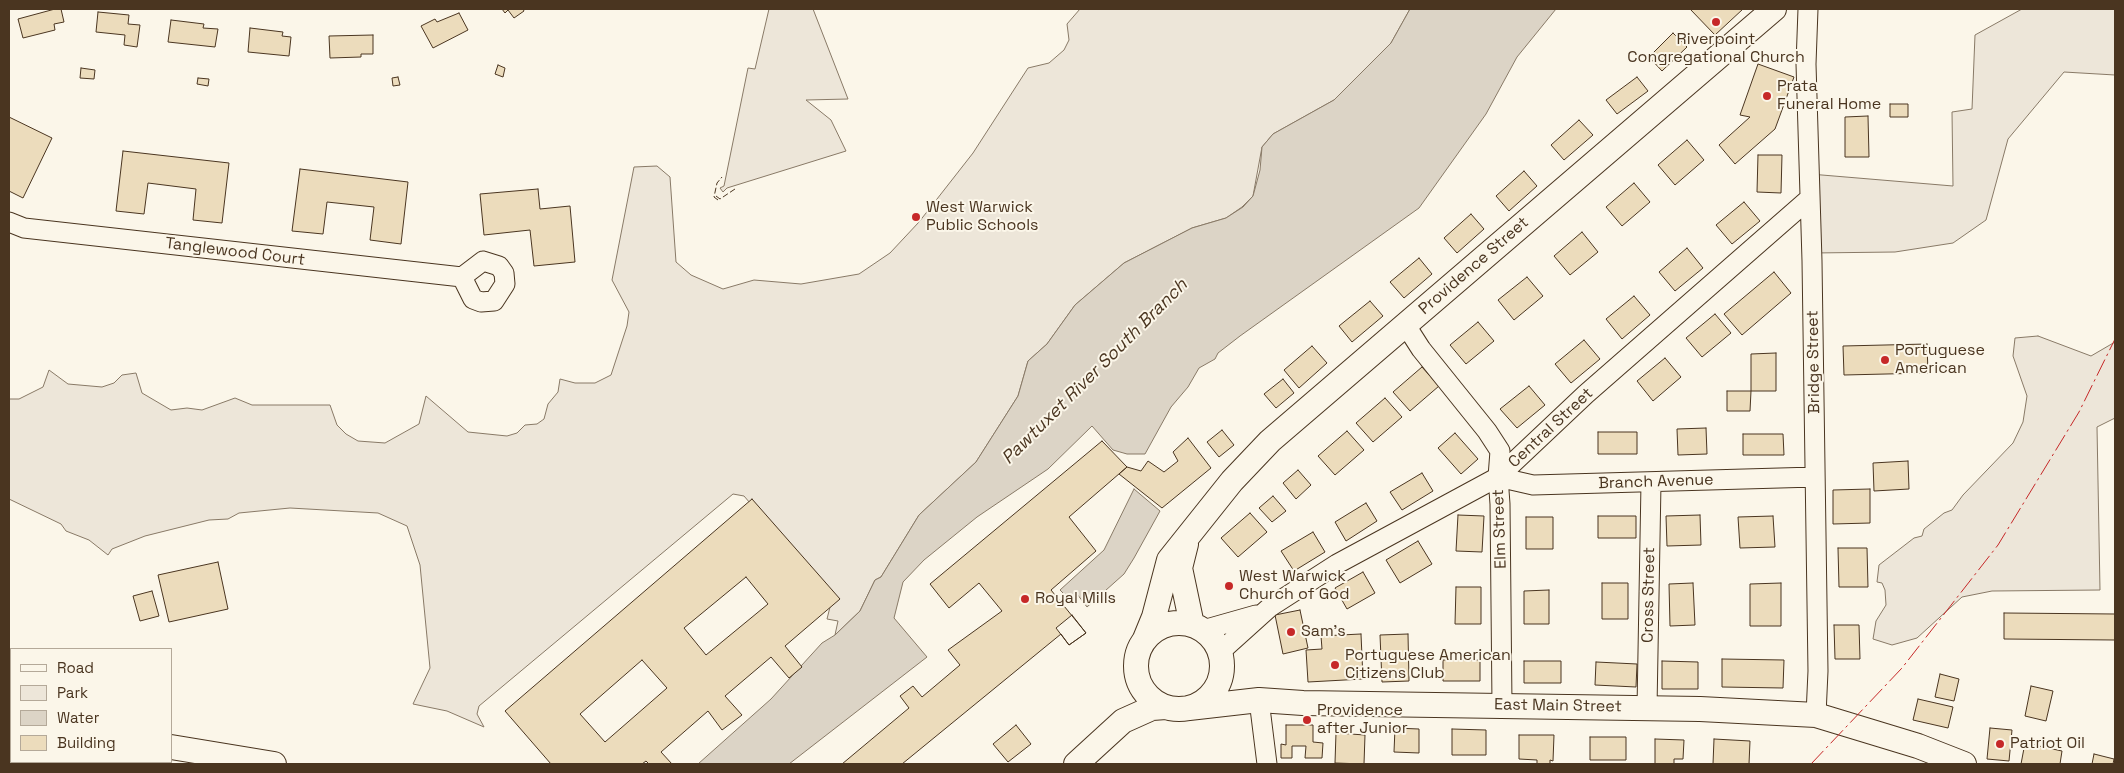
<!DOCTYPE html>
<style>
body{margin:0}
#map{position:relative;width:2124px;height:773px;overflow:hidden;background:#fbf6e9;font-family:"Space Grotesk",sans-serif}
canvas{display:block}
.frame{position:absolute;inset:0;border:10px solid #4a3520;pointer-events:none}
.legend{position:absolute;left:10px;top:648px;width:162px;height:115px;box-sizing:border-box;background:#fbf6e9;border:1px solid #b4a999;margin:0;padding:6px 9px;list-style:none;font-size:15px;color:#4a3520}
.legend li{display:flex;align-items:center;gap:10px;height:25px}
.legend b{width:25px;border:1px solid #b4a999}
</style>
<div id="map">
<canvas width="2124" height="773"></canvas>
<div class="frame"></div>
<ul class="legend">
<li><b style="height:6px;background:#fbf6e9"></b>Road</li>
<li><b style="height:14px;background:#ede6d9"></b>Park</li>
<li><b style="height:14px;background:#dcd4c6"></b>Water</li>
<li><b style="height:14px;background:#ecdcbc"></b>Building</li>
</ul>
</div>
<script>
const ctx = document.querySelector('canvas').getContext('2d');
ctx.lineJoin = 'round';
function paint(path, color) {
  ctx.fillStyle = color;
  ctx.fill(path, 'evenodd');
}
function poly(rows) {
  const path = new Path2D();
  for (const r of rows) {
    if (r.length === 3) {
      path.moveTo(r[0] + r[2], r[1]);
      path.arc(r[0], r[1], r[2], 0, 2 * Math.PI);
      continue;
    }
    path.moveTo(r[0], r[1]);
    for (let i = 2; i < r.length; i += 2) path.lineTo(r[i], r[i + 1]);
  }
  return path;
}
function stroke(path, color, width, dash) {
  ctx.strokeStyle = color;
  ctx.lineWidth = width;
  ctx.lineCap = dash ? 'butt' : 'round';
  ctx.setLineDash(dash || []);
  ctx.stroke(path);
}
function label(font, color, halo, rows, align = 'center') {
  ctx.font = font + ' "Space Grotesk",sans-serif';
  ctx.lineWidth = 4;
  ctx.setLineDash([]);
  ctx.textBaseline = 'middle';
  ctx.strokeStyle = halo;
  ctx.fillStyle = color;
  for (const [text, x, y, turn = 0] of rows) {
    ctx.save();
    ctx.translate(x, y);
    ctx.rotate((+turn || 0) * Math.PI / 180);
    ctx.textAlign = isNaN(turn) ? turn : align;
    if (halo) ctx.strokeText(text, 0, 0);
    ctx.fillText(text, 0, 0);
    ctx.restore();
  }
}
const green = poly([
 [769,9,813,9,848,99,806,100,831,120,846,151,727,188,723,192,720,188,724,186,748,68,755,69,769,9],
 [1080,9,1410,9,1391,43,1334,100,1273,134,1262,147,1253,196,1242,207,1226,218,1192,228,1124,263,1075,305,1047,344,1028,361,1018,396,976,462,919,515,881,577,875,580,860,611,835,635,838,621,827,619,830,607,818,582,744,496,733,494,479,706,477,714,484,727,447,711,413,704,430,668,420,565,407,526,378,513,290,508,239,513,228,519,209,520,145,536,112,549,108,555,89,540,66,531,61,524,9,499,9,399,19,399,43,387,49,370,68,384,102,387,114,383,122,375,136,373,142,393,171,410,187,408,202,410,235,398,252,405,330,405,337,425,346,434,358,441,385,443,419,424,426,396,468,432,507,436,517,433,525,425,537,424,544,419,548,404,558,392,560,379,575,383,595,383,611,375,627,326,629,312,612,280,634,167,657,166,670,177,676,262,691,275,723,289,754,280,801,284,859,274,890,253,919,222,973,153,1028,68,1049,63,1064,50,1069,40,1067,24,1080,9],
 [2022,9,2115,9,2115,75,2064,72,2008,139,1986,220,1953,243,1895,252,1813,253,1810,174,1953,186,1952,112,1972,109,1975,35,2022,9],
 [2038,336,2091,356,2115,342,2115,418,2097,427,2100,590,1992,591,1962,597,1917,638,1892,645,1873,639,1876,621,1886,605,1885,590,1882,583,1877,582,1879,565,1914,538,1922,536,1924,529,1944,513,1952,510,1963,495,2013,443,2023,422,2027,396,2013,356,2015,338,2038,336]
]);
paint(green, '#ede6d9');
stroke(green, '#887966', 1);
const water = poly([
 [1410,9,1556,9,1517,57,1486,114,1419,208,1240,336,1218,353,1215,359,1199,368,1188,387,1171,407,1145,454,1127,454,1113,450,1092,426,1048,469,977,517,924,560,903,582,894,618,927,657,789,764,698,764,771,699,822,643,835,635,860,611,875,580,881,577,919,515,976,462,1018,396,1028,361,1047,344,1075,305,1124,263,1192,228,1226,218,1243,207,1253,196,1260,170,1262,147,1273,134,1334,100,1391,43,1410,9],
 [1134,489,1160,511,1134,558,1124,574,1087,607,1077,594,1070,600,1060,590,1104,550,1134,489]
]);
paint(water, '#dcd4c6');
stroke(water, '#887966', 1);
const building = poly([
 [55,9,61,9,64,22,54,24,55,30,23,38,18,19,55,9],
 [502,9,523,9,524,11,514,18,508,10,505,13,502,9],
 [1690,9,1743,9,1715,35,1690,9],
 [98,12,129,15,128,24,140,25,137,47,124,45,125,35,96,32,98,12],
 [459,13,468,30,433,48,421,26,435,19,437,22,459,13],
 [171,20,204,24,203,28,218,29,215,47,168,42,171,20],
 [250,28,283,32,282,36,291,37,289,56,248,52,250,28],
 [1673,33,1687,47,1662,71,1649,57,1673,33],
 [373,35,373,54,361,54,361,57,330,58,329,36,373,35],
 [1758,64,1794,77,1775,129,1735,164,1719,145,1750,117,1740,115,1758,64],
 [498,65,505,68,503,77,495,74,498,65],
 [81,68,95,70,94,79,80,78,81,68],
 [398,77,400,85,393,86,392,78,398,77],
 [1637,77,1648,91,1617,114,1606,100,1637,77],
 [198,78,209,79,208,86,197,84,198,78],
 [1890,104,1908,104,1908,117,1890,117,1890,104],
 [1868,116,1869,157,1845,157,1845,117,1868,116],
 [9,117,52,138,23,198,9,191,9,117],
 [1579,120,1593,135,1564,160,1551,145,1579,120],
 [1687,140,1704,160,1675,185,1658,165,1687,140],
 [123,151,229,163,222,223,193,220,196,189,148,183,144,214,116,211,123,151],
 [1758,155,1782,155,1781,193,1757,192,1758,155],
 [300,169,408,182,401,244,370,240,374,207,327,202,323,234,292,231,300,169],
 [1524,171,1537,186,1509,211,1496,196,1524,171],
 [1634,183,1650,202,1622,226,1606,207,1634,183],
 [538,189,540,209,570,206,575,262,534,266,530,230,484,235,480,194,538,189],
 [1744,202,1760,221,1732,244,1716,225,1744,202],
 [1471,214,1484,229,1457,253,1444,238,1471,214],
 [1582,232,1598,252,1570,275,1554,256,1582,232],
 [1687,248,1703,268,1675,291,1659,272,1687,248],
 [1419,258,1432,274,1404,298,1390,282,1419,258],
 [1774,272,1791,293,1742,335,1724,314,1774,272],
 [1527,277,1543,296,1514,320,1498,300,1527,277],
 [1634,296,1650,315,1622,339,1606,319,1634,296],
 [1370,301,1383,316,1352,342,1339,326,1370,301],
 [1715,314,1731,333,1702,357,1686,338,1715,314],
 [1478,322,1494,341,1466,364,1450,345,1478,322],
 [1584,340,1600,359,1571,383,1555,364,1584,340],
 [1927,344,1928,373,1844,375,1843,346,1927,344],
 [1312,346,1327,363,1299,388,1284,370,1312,346],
 [1776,353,1776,391,1751,391,1751,354,1776,353],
 [1665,358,1681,377,1653,401,1637,381,1665,358],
 [1422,367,1439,386,1410,411,1393,392,1422,367],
 [1283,379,1294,393,1276,408,1264,394,1283,379],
 [1529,386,1545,405,1517,428,1500,409,1529,386],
 [1727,391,1751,391,1750,411,1727,411,1727,391],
 [1385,398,1402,417,1373,442,1356,423,1385,398],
 [1706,428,1707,454,1678,455,1677,429,1706,428],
 [1222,430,1234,445,1219,457,1207,442,1222,430],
 [1347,431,1364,450,1335,475,1318,456,1347,431],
 [1598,432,1637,432,1637,454,1598,454,1598,432],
 [1455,433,1478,459,1461,474,1438,448,1455,433],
 [1743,434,1783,434,1784,455,1743,455,1743,434],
 [1188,438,1211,468,1162,508,1119,474,1127,467,1141,471,1148,461,1164,472,1178,461,1173,452,1188,438],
 [1102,441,1127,467,1069,517,1096,551,1051,590,1086,633,1069,645,1061,634,902,764,842,764,909,708,900,696,913,686,922,697,960,665,948,650,1002,611,979,583,949,608,930,584,1102,441],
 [1908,461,1909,489,1874,491,1873,463,1908,461],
 [1298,470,1311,485,1296,499,1283,483,1298,470],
 [1422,473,1433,491,1402,510,1390,492,1422,473],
 [1870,489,1870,523,1833,524,1833,490,1870,489],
 [1273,496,1286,511,1272,522,1259,508,1273,496],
 [752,499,840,599,785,646,802,667,789,678,771,657,725,696,742,715,722,730,708,711,661,752,672,764,649,764,646,761,642,764,551,764,505,711,752,499],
 [746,577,768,604,706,655,684,628,746,577],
 [642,660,667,688,605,742,580,714,642,660],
 [1366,503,1377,521,1346,541,1335,522,1366,503],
 [1250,513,1267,532,1238,557,1221,538,1250,513],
 [1458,515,1484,516,1482,552,1456,551,1458,515],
 [1700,515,1701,545,1667,546,1666,516,1700,515],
 [1598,516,1636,516,1636,538,1598,538,1598,516],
 [1773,516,1775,547,1740,548,1738,517,1773,516],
 [1526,517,1553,517,1553,549,1526,549,1526,517],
 [1313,532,1325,552,1294,571,1281,551,1313,532],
 [1418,541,1432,564,1400,583,1386,560,1418,541],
 [1838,548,1867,548,1868,587,1839,587,1838,548],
 [218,562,228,609,169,622,158,575,218,562],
 [1363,572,1375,593,1347,609,1335,588,1363,572],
 [1602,583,1628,583,1628,619,1602,619,1602,583],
 [1693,583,1695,625,1670,626,1669,584,1693,583],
 [1781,583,1781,626,1750,626,1750,584,1781,583],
 [1456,587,1481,587,1481,624,1455,624,1456,587],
 [1549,590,1549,624,1524,624,1524,591,1549,590],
 [152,591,159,616,140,621,133,596,152,591],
 [1300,610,1308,648,1283,654,1275,615,1300,610],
 [2004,613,2115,614,2115,640,2004,639,2004,613],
 [1072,615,1086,633,1069,645,1056,628,1072,615],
 [1834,625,1859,625,1860,659,1835,659,1834,625],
 [1361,634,1363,679,1308,682,1306,650,1322,649,1321,636,1361,634],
 [1408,634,1409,681,1382,682,1380,635,1408,634],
 [1722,659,1784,660,1783,688,1722,687,1722,659],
 [1443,660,1480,660,1480,681,1443,681,1443,660],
 [1524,661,1561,661,1561,683,1524,683,1524,661],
 [1662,661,1698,662,1698,689,1662,689,1662,661],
 [1596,662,1637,664,1636,687,1595,685,1596,662],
 [1940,674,1959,679,1954,701,1935,697,1940,674],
 [2031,686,2053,691,2046,721,2025,716,2031,686],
 [1918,699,1953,707,1948,728,1913,720,1918,699],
 [1016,725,1031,744,1008,762,993,744,1016,725],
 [1286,725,1313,725,1313,742,1323,743,1322,758,1305,758,1306,746,1292,746,1292,758,1281,758,1281,744,1286,745,1286,725],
 [1395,728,1419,729,1419,753,1394,752,1395,728],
 [1990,728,2012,730,2009,761,1987,759,1990,728],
 [1452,729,1486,730,1486,755,1452,755,1452,729],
 [1336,733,1365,735,1364,764,1335,763,1336,733],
 [1519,735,1554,735,1553,761,1550,760,1550,764,1537,764,1537,760,1519,759,1519,735],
 [1590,737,1626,737,1626,760,1590,760,1590,737],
 [1655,739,1684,740,1683,759,1674,759,1674,764,1655,764,1655,739],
 [1714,739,1750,741,1749,764,1713,764,1714,739],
 [2025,743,2062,751,2060,764,2021,764,2025,743],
 [2094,754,2114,759,2113,764,2092,764,2094,754]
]);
paint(building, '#ecdcbc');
stroke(building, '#4a3520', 1);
const minor = poly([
 [1808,9,1806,64,1812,261,1818,671,1816,715],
 [9,222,24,228,462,277],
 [483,261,499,266,504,273,505,284,494,301,481,302,473,299,462,277,483,261],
 [1405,324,1421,349,1487,431,1500,451,1498,477,1500,504,1502,705],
 [1498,477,1533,485,1815,477],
 [1203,630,1256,615],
 [1220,652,1270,607,1337,564,1498,477,1586,394,1809,199],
 [1259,700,1267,764],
 [1647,708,1651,483]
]);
const major = poly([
 [1186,544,1180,568,1192,625],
 [1179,666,43],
 [1145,639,1154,617,1169,560,1232,481,1270,441,1774,9],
 [1189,708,1259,700,1303,703,1700,709,1816,715,1918,746,1964,764],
 [9,725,11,725],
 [171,747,274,764],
 [1076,764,1123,721,1152,708,1166,707]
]);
stroke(minor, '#4a3520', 21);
stroke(major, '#4a3520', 26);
stroke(minor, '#fbf6e9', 19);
stroke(major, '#fbf6e9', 24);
stroke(poly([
 [716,196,720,199,735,189],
 [718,200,714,197,717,183,722,177]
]), '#4a3520', 1, [6, 2.5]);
stroke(poly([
 [1811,764,1902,668,1998,545,2079,412,2115,339]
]), '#c62828', 1, [18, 4, 2.5, 4]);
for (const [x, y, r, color] of [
 [1716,22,5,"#c62828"],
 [1767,96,5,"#c62828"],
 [916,217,5,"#c62828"],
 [1885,360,5,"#c62828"],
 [1229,586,5,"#c62828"],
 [1025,599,5,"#c62828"],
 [1291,632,5,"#c62828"],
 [1335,665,5,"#c62828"],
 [1307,720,5,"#c62828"],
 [2000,744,5,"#c62828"]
]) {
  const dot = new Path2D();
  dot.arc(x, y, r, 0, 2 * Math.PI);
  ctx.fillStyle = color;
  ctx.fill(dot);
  stroke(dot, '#fbf6e9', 2);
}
label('16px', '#4a3520', '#fbf6e9', [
 ["Riverpoint",1716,40,"center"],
 ["Congregational Church",1716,58,"center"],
 ["Prata",1777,87],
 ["Funeral Home",1777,105],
 ["West Warwick",926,208],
 ["Public Schools",926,226],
 ["Portuguese",1895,351],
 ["American",1895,369],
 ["West Warwick",1239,577],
 ["Church of God",1239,595],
 ["Royal Mills",1035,599],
 ["Sam's",1301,632],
 ["Portuguese American",1345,656],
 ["Citizens Club",1345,674],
 ["Providence",1317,711],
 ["after Junior",1317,729],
 ["Patriot Oil",2010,744]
], 'left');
label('16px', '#4a3520', '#fbf6e9', [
 ["Tanglewood Court",235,252,7],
 ["Providence Street",1474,266,-41],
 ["Bridge Street",1814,362,-91],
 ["Central Street",1551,428,-43],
 ["Branch Avenue",1656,482,-2],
 ["Elm Street",1500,529,-92],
 ["Cross Street",1649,595,-89],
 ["East Main Street",1558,706,1]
]);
label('italic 18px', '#4a3520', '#fbf6e9', [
 ["Pawtuxet River South Branch",1095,372,-45]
]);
</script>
